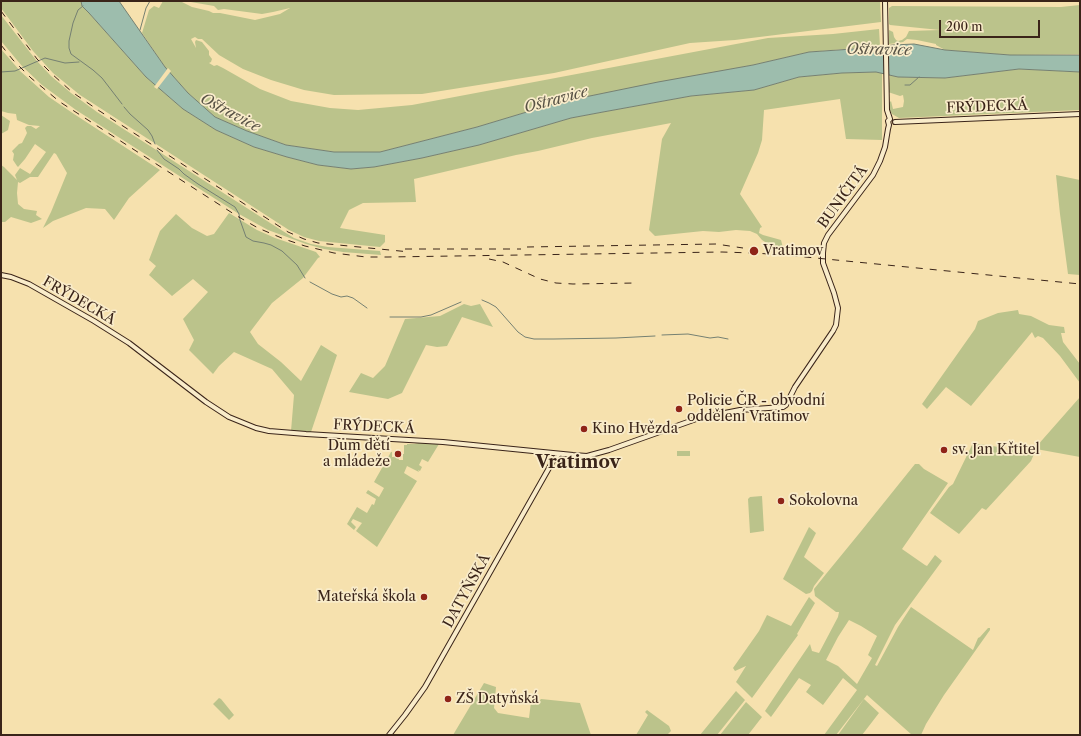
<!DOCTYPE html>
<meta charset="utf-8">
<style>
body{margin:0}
#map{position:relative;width:1081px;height:736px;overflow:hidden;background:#f6e1ae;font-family:"Libre Caslon Text",serif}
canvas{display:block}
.frame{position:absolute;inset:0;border:2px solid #3a2419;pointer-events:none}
.scale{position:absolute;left:939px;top:20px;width:101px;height:18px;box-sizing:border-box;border:2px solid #3a2419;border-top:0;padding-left:5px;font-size:12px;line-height:14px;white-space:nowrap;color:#3a2419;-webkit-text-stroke:3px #f9ecca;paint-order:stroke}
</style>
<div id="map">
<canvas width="1081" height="736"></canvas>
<div class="frame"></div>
<div class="scale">200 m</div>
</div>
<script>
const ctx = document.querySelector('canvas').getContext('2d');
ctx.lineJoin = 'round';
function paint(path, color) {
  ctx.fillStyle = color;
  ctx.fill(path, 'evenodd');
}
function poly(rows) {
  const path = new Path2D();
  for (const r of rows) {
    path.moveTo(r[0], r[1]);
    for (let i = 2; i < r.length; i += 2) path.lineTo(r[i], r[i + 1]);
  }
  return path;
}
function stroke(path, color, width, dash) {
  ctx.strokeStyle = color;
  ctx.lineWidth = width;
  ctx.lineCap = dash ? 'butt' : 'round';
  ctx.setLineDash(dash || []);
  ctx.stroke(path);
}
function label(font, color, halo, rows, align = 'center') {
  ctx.font = font + ' "Libre Caslon Text",serif';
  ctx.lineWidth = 3.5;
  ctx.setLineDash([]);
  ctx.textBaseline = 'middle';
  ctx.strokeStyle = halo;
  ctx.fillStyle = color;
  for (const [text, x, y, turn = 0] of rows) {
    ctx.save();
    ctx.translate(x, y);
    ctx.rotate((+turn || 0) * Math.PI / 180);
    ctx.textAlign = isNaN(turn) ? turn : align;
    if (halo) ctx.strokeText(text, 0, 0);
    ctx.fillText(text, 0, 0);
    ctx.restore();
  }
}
paint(poly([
 [1,1,81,1,82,6,89,13,146,77,183,109,216,130,254,147,287,157,318,165,351,169,374,167,422,158,479,145,571,118,603,112,691,96,754,90,799,77,842,73,876,72,882,73,882,140,846,139,840,99,764,110,762,140,758,153,740,194,762,227,760,228,759,233,763,235,781,240,783,248,770,245,762,240,757,234,750,231,736,230,719,232,703,231,655,236,649,230,662,139,671,123,592,138,538,151,516,155,414,179,416,202,363,203,349,210,340,228,385,235,385,242,380,247,319,241,304,237,289,230,80,95,53,73,33,51,1,8],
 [163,1,180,1,192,7,209,11,213,13,220,13,255,20,280,14,290,8,273,12,262,14,224,9,218,10,214,6,185,1,880,1,881,22,735,40,690,43,554,73,422,94,334,95,304,90,271,80,243,69,219,55,202,39,198,39,195,37,191,39,196,48,195,42,196,40,202,42,209,51,209,55,212,59,211,62,209,63,214,66,217,65,223,68,260,89,291,101,330,108,358,110,412,105,768,38,833,34,879,29,880,46,809,52,753,65,580,98,550,105,477,127,380,152,334,152,286,145,247,131,215,117,188,93,165,67,142,33,149,10,154,6,159,8],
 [1080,5,1080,54,1010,55,945,50,936,45,936,44,917,40,907,39,903,42,889,44,889,30,893,32,894,37,896,40,898,41,902,40,906,37,909,31,940,30,890,25,889,24,889,8,892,6,1061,7],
 [1,15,36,60,51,76,71,93,97,112,278,228,294,238,311,244,328,247,380,251,381,255,343,252,324,249,306,244,268,230,239,214,76,110,42,85,22,66,1,41],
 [1,49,20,71,49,97,74,114,160,170,129,198,114,220,105,209,86,208,53,221,43,228,51,212,67,173,56,154,54,153,38,177,30,177,20,183,18,182,17,193,18,204,24,209,37,211,36,215,42,219,31,223,11,217,5,222,1,222,1,165,4,167,17,180,15,175,20,168,30,174,46,152,35,144,25,159,18,167,17,166,13,160,14,154,12,151,19,144,22,143,27,133,25,128,27,126,31,126,36,129,40,126,29,125,17,120,16,114,8,113,1,111,1,98,2,96,1,95],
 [1019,69,1080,72,1080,110,899,118,892,114,889,109,889,103,891,101,893,109,903,107,904,101,903,95,900,96,888,92,890,75,898,77,945,78],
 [1,115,10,121,8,130,1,134],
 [1056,175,1080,180,1080,275,1068,274,1060,214],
 [229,213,257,230,275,238,316,252,320,257,318,258,303,278,272,303,250,332,258,344,281,362,301,381,321,345,337,355,311,432,291,431,294,395,272,369,234,352,219,366,213,374,189,350,194,340,183,319,208,292,193,279,172,296,149,275,156,266,149,260,160,231,176,214,192,228,207,236,214,234],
 [464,304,471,306,480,304,493,327,462,317,447,346,437,347,426,345,402,393,388,399,349,392,361,373,373,378,385,366,405,319,440,316],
 [1018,310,1019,314,1031,316,1049,325,1064,327,1065,333,1061,333,1063,342,1080,364,1080,383,1060,356,1043,338,1038,336,1035,338,1032,332,971,406,946,387,927,409,922,404,975,329,978,321,998,313],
 [1080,397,1080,457,1036,449,1036,447],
 [419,443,439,444,428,462,422,459,419,465,422,467,420,471,418,470,419,472,407,466,404,473,417,481,377,547,356,531,362,523,353,519,351,522,356,527,354,530,347,524,357,507,367,513,372,504,374,505,376,499,366,493,368,490,379,497,384,488,374,482,391,452,392,452,392,457,398,457,399,460,403,460,403,454,404,454,404,445,407,445,407,444,414,444],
 [973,443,1005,448,1005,451,1008,453,1011,449,1034,454,1031,461,986,510,982,508,959,534,930,513,949,487,953,484],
 [677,451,690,451,690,456,677,456],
 [915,464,919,464,924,469,948,483,902,549,925,565,927,566,935,555,942,561,895,625,875,665,877,666,898,627,911,607,973,650,978,638,980,637,988,628,990,628,990,630,944,695,926,724,921,735,912,735,867,695,836,735,824,735,857,690,843,678,823,705,806,692,811,685,799,678,771,717,765,711,791,672,810,644,812,651,819,653,838,617,839,612,836,612,815,596,814,589,826,574,862,530],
 [849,620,861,626,877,636,868,655,872,658,857,684,838,666,826,660,838,637],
 [762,496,764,531,750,533,748,499,750,497],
 [809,527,816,533,804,557,824,573,814,586,812,591,810,593,806,594,783,579],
 [809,597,815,603,797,634,798,635,752,698,736,682,746,666,735,671,733,668,759,631,767,615,791,626],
 [484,683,496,687,494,708,498,713,529,718,531,702,537,703,541,699,580,703,591,735,453,735],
 [736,691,745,700,717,735,700,735],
 [219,698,221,699,234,715,229,720,213,704],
 [864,699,879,713,862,735,838,735],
 [746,702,762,717,748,735,720,735],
 [647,710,669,726,671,731,667,735,636,735,648,715,645,712]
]), '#bbc38b');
const water = poly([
 [81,1,119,1,165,67,188,93,215,117,247,131,286,145,334,152,380,152,477,127,550,105,580,98,658,82,753,65,809,52,867,48,893,45,914,44,945,50,1010,55,1080,55,1080,72,1019,69,945,78,898,77,876,72,842,73,799,77,754,90,691,96,603,112,571,118,479,145,422,158,374,167,351,169,318,165,287,157,254,147,216,130,183,109,146,77,89,13,82,6,81,1]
]);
paint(water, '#9dbdad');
stroke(water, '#758072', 1);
paint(poly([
 [168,68,171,71,157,89,154,87]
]), '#f6e1ae');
stroke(poly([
 [83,6,78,10,73,23,69,41,69,48,71,54,93,70,102,78,122,104],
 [140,30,146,8,150,1],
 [1,72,15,71,45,58,65,63,79,62],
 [905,85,910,85,919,77],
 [124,107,130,114,148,130,152,136,155,144],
 [157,150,164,159,179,169,184,174,198,184,235,207,239,214,240,220,246,237,253,241,264,243,271,245,282,251,297,265,305,278],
 [310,282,332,294,341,297,347,296,353,298,367,308],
 [482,300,489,303,496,307,518,332,525,337,534,339,554,339,616,338,655,336],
 [390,317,421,317,431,315,461,302],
 [662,335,688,334,710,338,718,337,728,339]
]), '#758072', 1);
const secondary = poly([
 [895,122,1080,114],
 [1,275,11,277,29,284,94,321,129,343,206,402,229,417,256,428,269,431,306,434,443,442,573,455,587,456,609,450,699,418,740,410,783,407,786,405,795,387,833,331,836,325,838,308,834,293,823,263,823,253,824,243,828,235,873,175,880,161,885,147,888,129,889,125,888,121,890,119,887,110,885,1],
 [389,735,405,715,425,687,553,461,559,454]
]);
stroke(secondary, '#3a2419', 6);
stroke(secondary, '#f9ecca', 4);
stroke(poly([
 [1,11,37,59,52,74,72,92,98,110,288,232,304,239,318,243,410,252],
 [1,45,13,60,31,78,60,102,237,216,258,228,284,239,305,246,334,253,366,257,388,257,722,252,753,253,785,255,1080,284],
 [527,247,716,244,743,248],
 [405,249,521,249],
 [489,259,503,262,540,279,556,283,573,284,636,283]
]), '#3a2419', 1, [7, 7]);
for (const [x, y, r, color] of [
 [754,251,5,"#8f2418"],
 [679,409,4,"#8f2418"],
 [584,429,4,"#8f2418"],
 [944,450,4,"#8f2418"],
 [398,454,4,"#8f2418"],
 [781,501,4,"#8f2418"],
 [424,597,4,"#8f2418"],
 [448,699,4,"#8f2418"]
]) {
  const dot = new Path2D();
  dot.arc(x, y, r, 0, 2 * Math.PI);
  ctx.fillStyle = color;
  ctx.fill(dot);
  stroke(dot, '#f9ecca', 1.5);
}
label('14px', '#3a2419', '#f9ecca', [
 ["FRÝDECKÁ",987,107,-2],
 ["BUNIČITÁ",843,197,-54],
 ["FRÝDECKÁ",79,301,30],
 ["FRÝDECKÁ",374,427,3],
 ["DATYŇSKÁ",467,591,-61]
]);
label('14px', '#3a2419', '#f9ecca', [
 ["Vratimov",763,251],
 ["Policie ČR - obvodní",687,401],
 ["oddělení Vratimov",687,417],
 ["Kino Hvězda",592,429],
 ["Dům dětí",390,446,"right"],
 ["a mládeže",390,462,"right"],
 ["sv. Jan Křtitel",952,450],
 ["Sokolovna",789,501],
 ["Mateřská škola",416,597,"right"],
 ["ZŠ Datyňská",456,699]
], 'left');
label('italic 15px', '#585245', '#f9ecca', [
 ["Ostravice",879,50,1],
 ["Ostravice",556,100,-15],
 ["Ostravice",230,113,28]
]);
label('bold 18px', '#3a2419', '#f9ecca', [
 ["Vratimov",578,463]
]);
</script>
